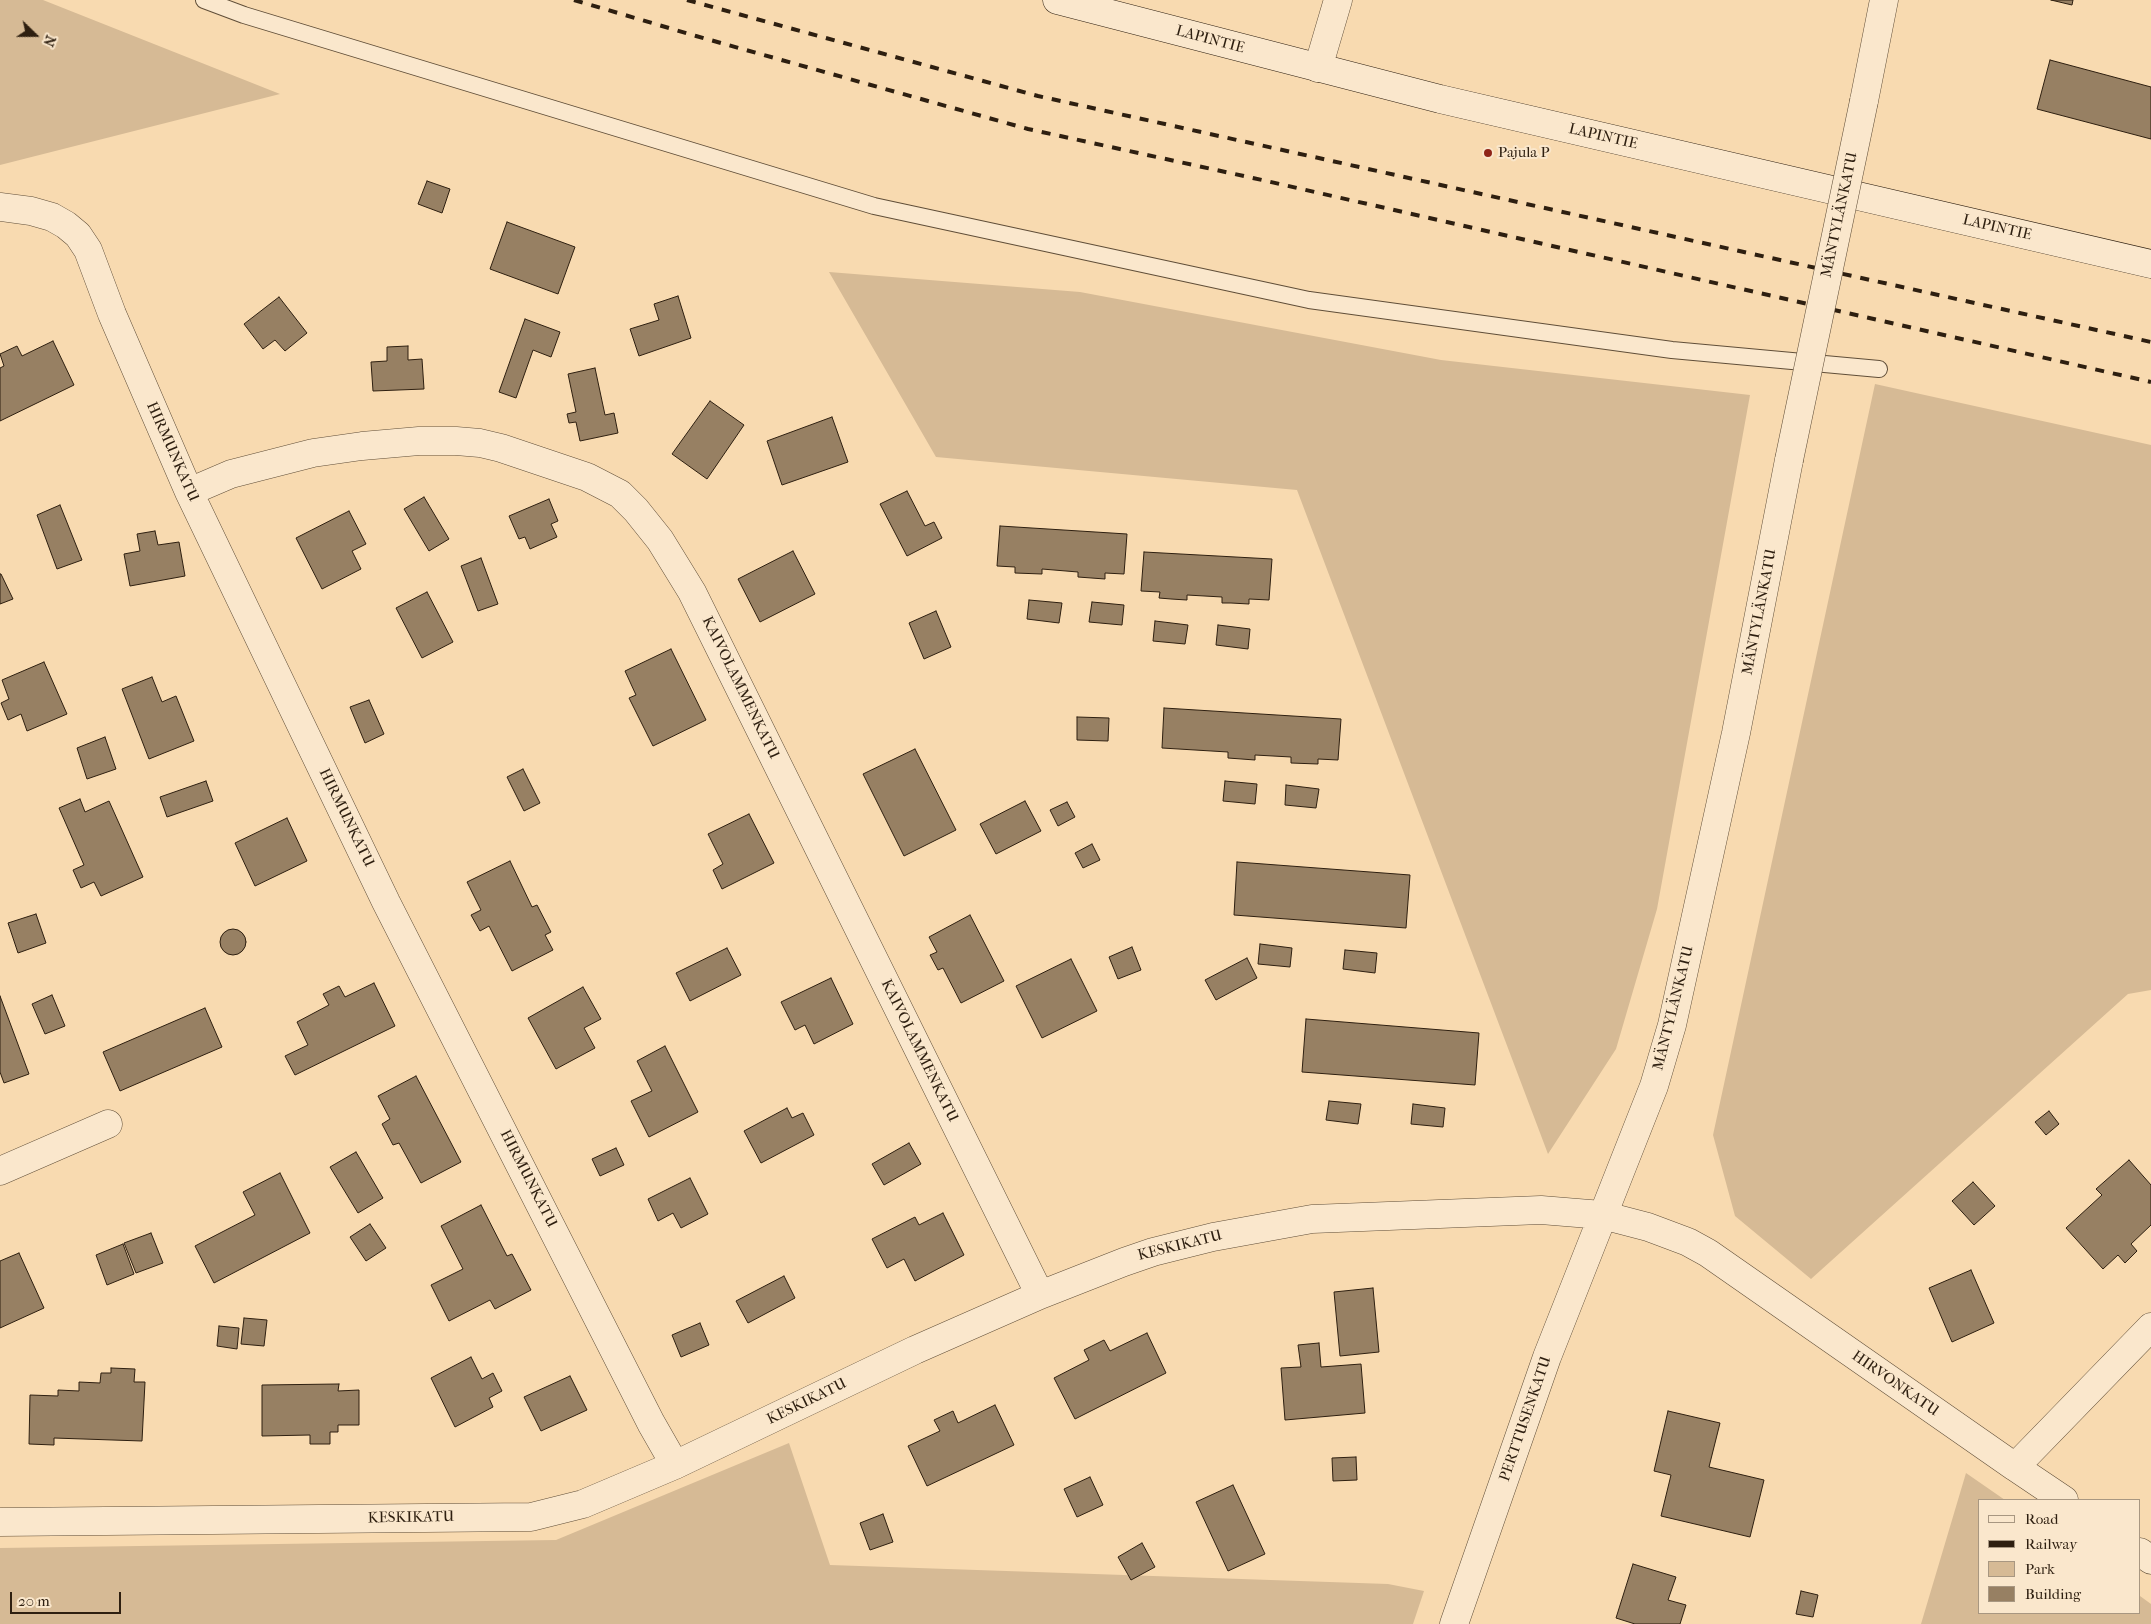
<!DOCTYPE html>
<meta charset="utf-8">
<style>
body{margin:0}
#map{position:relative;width:2151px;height:1624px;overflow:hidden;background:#f8dab0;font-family:"IM FELL French Canon",serif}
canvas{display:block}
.legend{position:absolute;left:1978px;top:1499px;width:162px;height:115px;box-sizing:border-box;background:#fae7cc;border:1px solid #a89781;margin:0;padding:6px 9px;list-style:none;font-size:15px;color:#2e1f10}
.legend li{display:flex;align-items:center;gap:10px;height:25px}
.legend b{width:25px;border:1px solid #a89781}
.north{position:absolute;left:10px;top:10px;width:50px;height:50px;-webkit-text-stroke:4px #fae7cc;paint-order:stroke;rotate:112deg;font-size:14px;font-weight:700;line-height:20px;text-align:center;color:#2e1f10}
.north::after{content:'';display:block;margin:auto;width:18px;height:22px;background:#2e1f10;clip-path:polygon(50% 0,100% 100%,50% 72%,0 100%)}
.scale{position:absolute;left:10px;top:1592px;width:111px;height:22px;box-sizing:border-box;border:2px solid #2e1f10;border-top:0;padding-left:6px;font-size:15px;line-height:18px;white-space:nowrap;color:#2e1f10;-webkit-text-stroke:4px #fae7cc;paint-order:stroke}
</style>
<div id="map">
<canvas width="2151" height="1624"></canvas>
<ul class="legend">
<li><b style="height:6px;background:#fae7cc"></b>Road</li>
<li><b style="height:6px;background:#2e1f10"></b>Railway</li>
<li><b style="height:14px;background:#d6ba95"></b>Park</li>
<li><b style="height:14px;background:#978063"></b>Building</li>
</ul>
<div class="north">N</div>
<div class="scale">20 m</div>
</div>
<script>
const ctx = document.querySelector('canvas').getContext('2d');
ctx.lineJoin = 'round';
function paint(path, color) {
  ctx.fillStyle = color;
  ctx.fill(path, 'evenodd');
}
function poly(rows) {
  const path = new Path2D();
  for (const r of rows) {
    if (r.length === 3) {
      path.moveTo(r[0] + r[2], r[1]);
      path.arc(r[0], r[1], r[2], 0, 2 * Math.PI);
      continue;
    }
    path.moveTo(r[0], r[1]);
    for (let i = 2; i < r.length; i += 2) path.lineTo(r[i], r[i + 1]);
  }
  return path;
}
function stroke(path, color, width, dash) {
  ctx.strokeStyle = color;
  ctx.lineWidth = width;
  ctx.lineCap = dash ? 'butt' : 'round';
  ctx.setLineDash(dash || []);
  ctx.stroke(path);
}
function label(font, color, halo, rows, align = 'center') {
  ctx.font = font + ' "IM FELL French Canon",serif';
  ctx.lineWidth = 4;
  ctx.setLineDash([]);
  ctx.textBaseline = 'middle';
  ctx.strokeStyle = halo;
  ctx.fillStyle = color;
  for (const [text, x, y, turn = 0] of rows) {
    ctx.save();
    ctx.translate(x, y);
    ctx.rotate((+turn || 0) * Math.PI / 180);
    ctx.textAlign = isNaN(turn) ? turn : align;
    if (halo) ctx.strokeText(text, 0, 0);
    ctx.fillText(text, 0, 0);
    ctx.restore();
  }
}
paint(poly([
 [0,0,43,0,280,94,0,165],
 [829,272,1080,292,1441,360,1750,395,1657,909,1616,1049,1548,1154,1297,490,936,457],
 [1875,384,2151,445,2151,990,2128,994,1811,1279,1735,1216,1713,1135],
 [789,1443,830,1565,1388,1584,1424,1591,1413,1624,0,1624,0,1548,556,1540],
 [1966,1473,2005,1500,1980,1500,1980,1613,2140,1613,2140,1596,2151,1604,2151,1624,1921,1624]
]), '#d6ba95');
const building = poly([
 [2051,0,2073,0,2072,5,2051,0],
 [2050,60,2151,87,2151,139,2037,109,2050,60],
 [427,181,450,189,442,213,418,204,427,181],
 [507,222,575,247,558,294,490,269,507,222],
 [678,296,691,338,639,356,630,329,659,320,654,304,678,296],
 [279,297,307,333,285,351,275,340,263,349,244,324,279,297],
 [525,319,560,332,551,357,533,350,516,398,499,392,525,319],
 [53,341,74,385,0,421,0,368,4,366,0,354,17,346,22,356,53,341],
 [408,346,408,360,422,359,424,389,373,391,371,362,387,361,387,347,408,346],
 [595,368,605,415,614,413,618,433,580,441,576,422,569,423,567,414,576,412,568,374,595,368],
 [710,401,744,425,707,479,672,454,710,401],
 [832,417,848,462,782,485,767,441,832,417],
 [907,491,925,526,934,522,942,538,907,556,880,504,907,491],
 [424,497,449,539,429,551,404,509,424,497],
 [549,499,558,521,551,524,557,537,530,549,525,537,519,539,509,516,549,499],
 [60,505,82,560,57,569,37,515,60,505],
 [349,511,366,544,352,551,361,569,322,589,296,538,349,511],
 [1000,526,1127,534,1124,574,1105,573,1105,579,1078,577,1078,572,1042,569,1042,574,1015,573,1015,567,997,566,1000,526],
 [155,531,158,545,179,542,185,576,130,586,124,554,140,551,137,534,155,531],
 [793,551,815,594,760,622,738,579,793,551],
 [1144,552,1272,559,1269,600,1249,599,1249,604,1231,603,1222,603,1222,597,1187,595,1187,600,1171,599,1159,598,1160,592,1141,591,1144,552],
 [481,558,498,604,478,611,461,566,481,558],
 [0,574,1,574,13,599,0,604,0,574],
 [427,592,453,642,422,658,396,608,427,592],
 [1029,600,1062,603,1059,623,1027,619,1029,600],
 [1092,602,1124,605,1122,625,1089,622,1092,602],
 [936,611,951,647,924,659,909,623,936,611],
 [1155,621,1188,625,1185,644,1153,641,1155,621],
 [1218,625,1250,629,1248,649,1216,645,1218,625],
 [671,649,706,720,653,746,629,698,636,695,625,671,671,649],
 [44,662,67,714,27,731,21,714,8,720,1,703,9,699,2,680,44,662],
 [152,677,162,702,176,696,194,741,149,759,122,689,152,677],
 [369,700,384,734,365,743,350,707,369,700],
 [1164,708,1341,719,1338,760,1318,759,1318,764,1291,763,1291,757,1255,755,1255,760,1228,758,1228,752,1162,748,1164,708],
 [1077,717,1109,718,1108,741,1077,740,1077,717],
 [105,737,116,769,87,779,77,748,105,737],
 [915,749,956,830,904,856,863,774,915,749],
 [523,769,540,803,524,811,507,777,523,769],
 [206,781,213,801,167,817,160,797,206,781],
 [1225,781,1257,784,1255,804,1223,801,1225,781],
 [1286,785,1319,789,1316,808,1285,805,1286,785],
 [80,799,85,812,109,801,143,877,101,896,94,882,81,888,73,870,84,865,59,808,80,799],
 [1025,801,1041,831,996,854,980,824,1025,801],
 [1067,802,1075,817,1058,826,1050,810,1067,802],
 [749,814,774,863,722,889,713,870,723,864,708,834,749,814],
 [287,818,307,861,255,886,235,843,287,818],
 [1092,844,1100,860,1083,868,1075,853,1092,844],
 [510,861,532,907,537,905,551,932,545,935,553,950,512,971,489,926,480,931,471,915,481,910,467,882,510,861],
 [1237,862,1410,875,1406,928,1234,915,1237,862],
 [36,914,46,943,18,953,8,923,36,914],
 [970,915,1004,981,961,1003,943,968,938,970,930,955,937,952,929,937,970,915],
 [233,942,13],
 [1260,944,1292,948,1290,967,1258,964,1260,944],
 [1132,947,1141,970,1118,979,1109,957,1132,947],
 [727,948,741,975,690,1001,676,973,727,948],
 [1345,950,1377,953,1375,973,1343,969,1345,950],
 [1247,958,1257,978,1216,1000,1205,980,1247,958],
 [1071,959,1097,1011,1042,1038,1016,986,1071,959],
 [831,978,853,1024,814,1044,805,1025,795,1030,781,1002,831,978],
 [374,983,395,1026,295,1075,285,1056,308,1045,297,1022,329,1005,323,994,339,986,345,997,374,983],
 [583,987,601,1019,584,1028,595,1048,556,1069,528,1018,583,987],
 [52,995,65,1026,45,1034,32,1004,52,995],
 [0,996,29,1074,4,1083,0,1072,0,996],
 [205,1008,222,1047,120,1091,103,1052,205,1008],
 [1306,1019,1479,1033,1475,1085,1302,1072,1306,1019],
 [665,1046,698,1112,649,1137,631,1101,652,1091,637,1061,665,1046],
 [416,1076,461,1162,421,1183,399,1143,393,1145,382,1124,390,1119,378,1096,416,1076],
 [1329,1101,1361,1104,1358,1124,1326,1120,1329,1101],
 [1413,1104,1445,1108,1443,1127,1411,1124,1413,1104],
 [787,1108,792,1118,803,1113,814,1135,761,1163,744,1131,787,1108],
 [2049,1111,2059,1124,2046,1135,2035,1122,2049,1111],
 [909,1143,921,1164,884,1185,872,1164,909,1143],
 [616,1148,624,1165,600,1176,592,1159,616,1148],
 [356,1152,383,1198,358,1213,330,1167,356,1152],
 [2129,1160,2151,1185,2151,1225,2131,1244,2137,1251,2125,1263,2118,1255,2103,1269,2066,1228,2102,1195,2096,1189,2129,1160],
 [280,1173,310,1233,214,1283,195,1246,255,1215,243,1192,280,1173],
 [690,1178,708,1214,681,1228,673,1213,658,1221,648,1199,690,1178],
 [1973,1182,1995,1206,1974,1225,1952,1201,1973,1182],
 [481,1205,507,1256,512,1254,531,1290,495,1309,490,1300,449,1321,431,1285,463,1269,441,1226,481,1205],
 [943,1213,964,1255,915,1281,904,1259,887,1268,872,1239,915,1217,919,1225,943,1213],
 [370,1224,386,1248,366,1261,350,1237,370,1224],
 [151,1233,163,1263,136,1273,124,1243,151,1233],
 [123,1244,134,1274,107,1285,96,1255,123,1244],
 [19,1253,44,1308,0,1328,0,1261,19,1253],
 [1971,1270,1994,1323,1952,1342,1929,1288,1971,1270],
 [784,1276,795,1298,748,1323,736,1301,784,1276],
 [1373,1288,1379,1352,1340,1356,1334,1292,1373,1288],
 [244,1318,267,1320,264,1346,241,1344,244,1318],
 [700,1323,709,1345,681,1357,672,1335,700,1323],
 [219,1326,239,1328,237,1349,217,1346,219,1326],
 [1147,1333,1166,1373,1075,1419,1054,1378,1089,1360,1084,1350,1104,1340,1110,1351,1147,1333],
 [1319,1343,1321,1367,1361,1364,1365,1413,1285,1420,1281,1368,1301,1367,1298,1345,1319,1343],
 [471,1357,482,1379,493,1373,502,1391,489,1398,493,1407,455,1427,431,1378,471,1357],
 [111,1368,135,1369,134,1382,145,1382,142,1441,54,1438,54,1445,29,1444,30,1395,58,1396,58,1390,79,1391,79,1382,100,1383,101,1373,111,1373,111,1368],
 [570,1376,587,1410,541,1431,524,1397,570,1376],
 [339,1384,338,1391,359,1390,359,1425,338,1425,338,1432,330,1432,330,1444,310,1444,310,1435,262,1436,262,1385,339,1384],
 [995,1405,1014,1445,927,1486,908,1446,940,1431,934,1420,953,1411,958,1423,995,1405],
 [1668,1411,1720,1423,1709,1467,1764,1480,1750,1537,1661,1516,1671,1475,1654,1471,1668,1411],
 [1356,1457,1357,1480,1333,1481,1332,1458,1356,1457],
 [1090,1477,1103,1505,1077,1517,1064,1489,1090,1477],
 [1233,1485,1265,1554,1228,1571,1196,1502,1233,1485],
 [883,1514,893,1542,870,1550,860,1523,883,1514],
 [1142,1543,1155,1567,1131,1580,1118,1557,1142,1543],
 [1633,1564,1676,1577,1668,1600,1686,1605,1680,1624,1635,1624,1616,1618,1633,1564],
 [1801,1591,1818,1595,1813,1617,1796,1614,1801,1591]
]);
paint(building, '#978063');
stroke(building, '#2e1f10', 1);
const service = poly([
 [204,0,244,15,874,206,1309,300,1672,350,1879,369]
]);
const minor = poly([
 [1864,101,1884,0],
 [0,207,31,211,52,217,66,225,78,235,88,250,112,314,189,492,386,902,651,1423,675,1465],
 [189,492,231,474,313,453,362,446,419,441,456,441,480,443,501,448,587,477,620,494,636,510,660,540,692,592,1040,1295],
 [0,1171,108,1124],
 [2015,1467,2064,1500],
 [0,1522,531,1517,583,1504,675,1465,915,1350,1040,1295,1124,1262,1153,1252,1213,1237,1312,1219,1541,1210,1602,1215,1648,1227,1688,1242,1708,1253,2015,1467,2151,1327],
 [2140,1552,2151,1560],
 [1454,1624,1547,1357,1654,1086,1672,1025,1736,733,1789,460]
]);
const tertiary = poly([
 [1318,68,1338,0]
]);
const secondary = poly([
 [1057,0,1440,99,2151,264]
]);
stroke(service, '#604e38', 18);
stroke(minor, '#604e38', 29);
stroke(tertiary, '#604e38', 29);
stroke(secondary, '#2e1f10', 29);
stroke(service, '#fae7cc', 16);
stroke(minor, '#fae7cc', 28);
stroke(tertiary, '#fae7cc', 28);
stroke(secondary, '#fae7cc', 28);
stroke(poly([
 [574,0,696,36,1028,129,1262,180,2151,382],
 [687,0,1038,96,2151,342]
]), '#2e1f10', 4, [9, 9]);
const minorBridge = poly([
 [1789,460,1864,101]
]);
stroke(minorBridge, '#604e38', 29, []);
stroke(minorBridge, '#fae7cc', 28);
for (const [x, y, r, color] of [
 [1488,153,5,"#8f2418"]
]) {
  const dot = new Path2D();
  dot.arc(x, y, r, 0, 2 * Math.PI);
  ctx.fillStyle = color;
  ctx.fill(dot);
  stroke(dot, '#fae7cc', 2);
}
label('15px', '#2e1f10', '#fae7cc', [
 ["LAPINTIE",1210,40,15],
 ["LAPINTIE",1603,137,13],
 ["MÄNTYLÄNKATU",1840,215,-78],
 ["LAPINTIE",1997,228,13],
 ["HIRMUNKATU",172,452,66],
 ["MÄNTYLÄNKATU",1760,612,-79],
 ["KAIVOLAMMENKATU",740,688,64],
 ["HIRMUNKATU",346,818,64],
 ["MÄNTYLÄNKATU",1674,1008,-76],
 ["KAIVOLAMMENKATU",919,1051,64],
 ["HIRMUNKATU",528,1179,63],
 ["KESKIKATU",1180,1246,-14],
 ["HIRVONKATU",1895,1384,35],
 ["KESKIKATU",807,1402,-26],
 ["PERTTUSENKATU",1526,1419,-71],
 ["KESKIKATU",411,1518,-1]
]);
label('15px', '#2e1f10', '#fae7cc', [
 ["Pajula P",1498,153]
], 'left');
</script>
